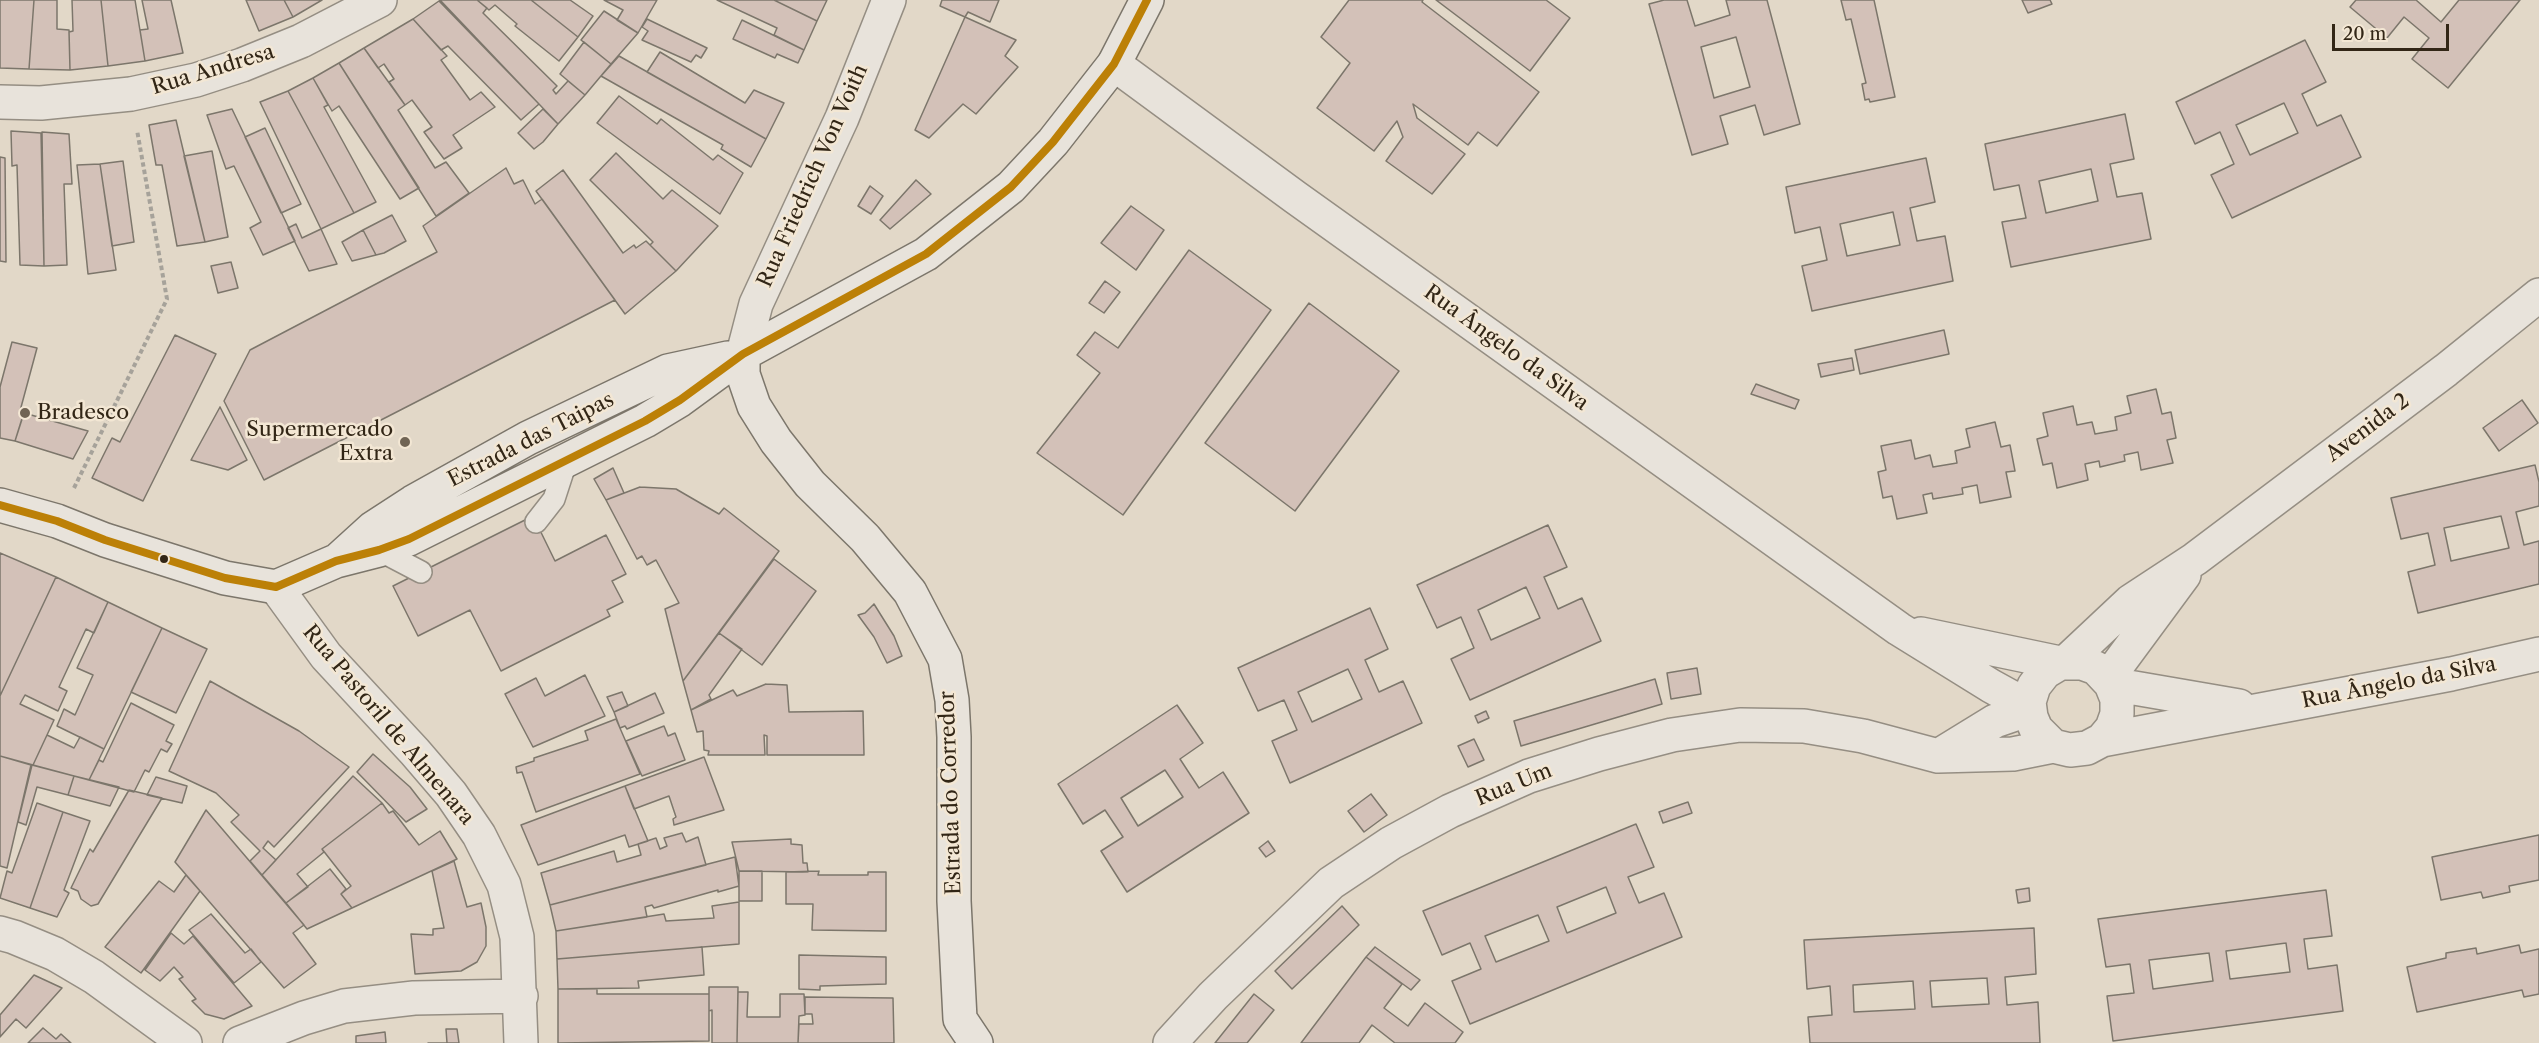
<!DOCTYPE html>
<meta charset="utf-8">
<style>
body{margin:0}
#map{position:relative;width:2539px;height:1043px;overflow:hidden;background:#e2d8c8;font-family:"Libre Caslon Text",serif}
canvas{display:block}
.scale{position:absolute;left:2332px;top:24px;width:117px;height:27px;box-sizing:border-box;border:3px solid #322616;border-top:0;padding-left:8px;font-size:18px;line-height:21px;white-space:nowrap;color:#322616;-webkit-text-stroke:4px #f3e7d4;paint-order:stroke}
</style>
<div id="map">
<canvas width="2539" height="1043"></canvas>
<div class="scale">20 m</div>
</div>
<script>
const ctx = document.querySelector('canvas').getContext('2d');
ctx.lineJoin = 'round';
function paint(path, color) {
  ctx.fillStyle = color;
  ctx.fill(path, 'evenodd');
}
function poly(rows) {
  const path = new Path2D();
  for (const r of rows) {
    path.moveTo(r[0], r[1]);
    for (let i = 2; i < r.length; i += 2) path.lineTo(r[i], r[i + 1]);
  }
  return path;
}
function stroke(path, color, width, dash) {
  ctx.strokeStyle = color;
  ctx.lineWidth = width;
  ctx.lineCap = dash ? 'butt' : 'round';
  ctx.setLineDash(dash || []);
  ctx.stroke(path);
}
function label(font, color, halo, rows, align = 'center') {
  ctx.font = font + ' "Libre Caslon Text",serif';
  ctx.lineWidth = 5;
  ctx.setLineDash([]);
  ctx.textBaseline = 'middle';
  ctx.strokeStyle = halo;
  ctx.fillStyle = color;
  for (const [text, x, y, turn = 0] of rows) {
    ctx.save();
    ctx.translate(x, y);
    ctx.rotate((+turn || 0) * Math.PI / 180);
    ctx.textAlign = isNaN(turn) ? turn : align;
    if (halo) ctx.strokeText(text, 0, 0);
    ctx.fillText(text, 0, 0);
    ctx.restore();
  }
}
const building = poly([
 [0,0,34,0,29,69,0,68,0,0],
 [34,0,57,0,57,29,69,30,70,70,29,69,34,0],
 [72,0,101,0,108,66,70,70,69,32,73,31,72,0],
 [101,0,135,0,145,61,108,66,101,0],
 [142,0,171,0,183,53,145,61,140,30,148,29,142,0],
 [246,0,284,0,293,17,259,31,246,0],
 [284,0,322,0,293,17,284,0],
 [440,0,477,0,487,8,483,13,557,86,553,90,556,94,568,81,585,95,558,124,440,0],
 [477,0,531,0,578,37,559,61,515,26,517,24,495,5,489,10,477,0],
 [531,0,570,0,593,16,578,37,531,0],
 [604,0,657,0,638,33,617,20,623,10,604,0],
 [717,0,774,0,817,21,804,50,774,35,777,28,717,0],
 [774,0,827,0,817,21,774,0],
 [942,0,999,0,990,22,968,12,965,17,940,6,942,0],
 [1349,0,1423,0,1422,2,1539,92,1497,146,1478,132,1468,145,1413,104,1417,118,1465,154,1432,194,1386,161,1403,137,1397,121,1374,151,1317,108,1350,63,1321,37,1349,0],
 [1436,0,1546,0,1570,18,1530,71,1436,0],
 [1664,0,1687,0,1695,26,1730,15,1726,0,1767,0,1800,124,1764,135,1755,105,1720,116,1728,144,1692,155,1649,4,1664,0],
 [1736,37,1750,87,1714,98,1701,47,1736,37],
 [1841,0,1874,0,1895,97,1870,102,1869,99,1865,100,1862,84,1866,83,1851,19,1846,20,1841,0],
 [2022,0,2050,0,2052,4,2028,13,2022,0],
 [2356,0,2416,0,2441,22,2459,0,2520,0,2448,88,2412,59,2429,38,2404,17,2387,38,2350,7,2356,0],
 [439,1,539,104,521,120,448,46,441,50,413,19,439,1],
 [604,11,638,33,611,64,581,40,604,11],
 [965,17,1016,40,1005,56,1018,67,976,114,963,104,929,138,915,130,965,17],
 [413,19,447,56,441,60,470,100,481,92,495,107,453,135,462,148,444,159,424,132,432,127,412,100,405,105,389,82,394,79,384,64,378,68,364,48,413,19],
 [647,19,707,48,701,58,696,55,691,62,642,40,648,31,642,27,647,19],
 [742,20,804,50,798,63,777,54,775,58,733,39,742,20],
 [2305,40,2326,82,2302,94,2317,126,2341,115,2361,157,2232,218,2211,175,2234,164,2220,132,2195,144,2176,102,2305,40],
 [2284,103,2298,133,2250,155,2236,125,2284,103],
 [584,42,611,64,585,95,560,74,584,42],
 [364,48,405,105,398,110,435,168,446,162,469,193,436,216,339,63,364,48],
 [660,52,745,103,754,90,784,103,766,139,647,72,660,52],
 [619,56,766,139,751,167,721,149,723,145,601,76,619,56],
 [339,63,419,188,400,199,339,106,332,111,313,78,339,63],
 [313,78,328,105,324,107,376,202,354,213,288,91,313,78],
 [288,91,354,213,321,229,260,102,288,91],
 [619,96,657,124,661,119,713,160,718,155,743,173,720,214,597,123,619,96],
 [232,109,295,241,263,255,250,228,261,222,234,166,226,169,207,115,232,109],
 [543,109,558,124,543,142,534,149,518,133,543,109],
 [2125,114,2134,159,2110,164,2117,197,2142,193,2151,239,2011,267,2002,222,2026,218,2019,185,1994,190,1985,144,2125,114],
 [2091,169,2098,201,2046,213,2039,181,2091,169],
 [176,120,205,242,177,246,162,165,156,165,149,125,176,120],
 [265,128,301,204,281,213,245,137,265,128],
 [11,131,41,133,44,266,20,265,17,165,12,166,11,131],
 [42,132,69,134,72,184,64,184,67,265,44,266,42,132],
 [212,151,228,237,205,242,184,156,212,151],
 [616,153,663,199,672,190,718,226,676,271,650,245,653,242,590,180,616,153],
 [0,157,5,158,6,262,0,261,0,157],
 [1926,158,1935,202,1910,208,1917,241,1945,236,1953,281,1812,311,1802,266,1827,260,1820,227,1795,233,1786,187,1926,158],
 [1893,212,1900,245,1847,256,1840,224,1893,212],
 [123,161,134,242,112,246,100,164,123,161],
 [100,164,116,270,88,274,77,165,100,164],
 [506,168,514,184,523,180,535,204,542,199,615,300,264,480,224,401,250,350,437,252,423,226,506,168],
 [563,170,623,253,634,245,636,248,646,241,676,271,625,314,536,191,563,170],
 [916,180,931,194,890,229,880,220,916,180],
 [870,186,883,196,871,214,858,206,870,186],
 [1131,206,1164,230,1136,270,1101,243,1131,206],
 [392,215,406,241,384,253,376,255,363,230,392,215],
 [296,224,302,238,321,229,337,264,309,271,288,228,296,224],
 [363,230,376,255,352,261,342,242,363,230],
 [1189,250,1271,310,1123,515,1037,453,1100,373,1077,355,1095,332,1118,348,1189,250],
 [231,262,238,288,218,293,211,266,231,262],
 [1105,281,1120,292,1104,313,1089,303,1105,281],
 [1309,303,1399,371,1295,511,1205,443,1309,303],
 [1944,330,1949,354,1860,374,1855,350,1944,330],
 [175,335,216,354,143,501,92,478,112,438,120,442,175,335],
 [12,342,37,348,20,411,24,412,15,441,0,438,0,387,12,342],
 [1852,358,1854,370,1821,377,1818,364,1852,358],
 [1756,384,1799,400,1795,409,1751,394,1756,384],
 [2156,389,2162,414,2171,412,2176,438,2167,440,2173,463,2141,470,2138,452,2124,455,2125,461,2100,467,2099,461,2085,464,2088,480,2057,488,2052,463,2043,465,2037,439,2048,436,2043,413,2073,406,2077,425,2092,422,2095,434,2117,430,2115,417,2131,413,2127,396,2156,389],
 [2522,400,2538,423,2499,451,2483,428,2522,400],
 [220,407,247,460,228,470,191,460,220,407],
 [24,413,88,431,73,459,15,441,24,413],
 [1995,422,2001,447,2010,445,2015,471,2006,472,2011,497,1980,503,1977,485,1962,488,1963,494,1933,499,1932,493,1923,495,1927,513,1897,519,1892,496,1883,498,1878,472,1886,470,1881,446,1911,440,1915,459,1930,455,1933,467,1957,463,1955,451,1970,447,1966,429,1995,422],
 [2535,465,2539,482,2539,506,2516,512,2524,545,2539,541,2539,584,2418,613,2408,572,2435,565,2428,533,2401,539,2391,498,2535,465],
 [2501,516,2509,548,2451,561,2444,528,2501,516],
 [613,468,624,493,606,500,594,479,613,468],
 [640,487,676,489,719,514,724,508,779,551,683,681,665,609,679,603,656,560,647,565,642,556,637,559,606,500,640,487],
 [533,516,555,561,606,535,626,574,612,581,623,602,607,610,610,616,501,671,470,610,418,636,393,586,533,516],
 [1548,525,1567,567,1544,577,1558,609,1582,598,1601,641,1470,700,1451,659,1474,648,1461,617,1437,628,1417,585,1548,525],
 [1526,587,1540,618,1491,640,1478,610,1526,587],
 [0,553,56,577,0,696,0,553],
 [774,559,816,591,762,665,719,633,774,559],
 [56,577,108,602,94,633,86,629,59,687,67,691,58,711,25,695,20,704,54,720,33,765,0,756,0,696,56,577],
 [108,602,162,628,104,749,57,726,64,709,75,715,93,675,77,668,108,602],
 [874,604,894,636,902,656,887,663,874,637,858,615,865,613,874,604],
 [1370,608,1388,649,1365,660,1379,692,1403,681,1422,723,1290,783,1272,741,1297,730,1284,700,1258,711,1238,668,1370,608],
 [1348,669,1362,699,1312,722,1298,692,1348,669],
 [162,628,207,649,176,713,131,692,162,628],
 [719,633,742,649,709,695,711,699,691,710,683,681,719,633],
 [1697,668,1701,694,1671,699,1667,673,1697,668],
 [585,675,605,716,533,747,505,694,536,678,545,696,585,675],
 [1655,679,1662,704,1521,746,1514,721,1655,679],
 [210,681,299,731,349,767,274,847,268,841,263,848,276,860,262,875,250,861,260,851,231,822,239,815,216,793,169,771,210,681],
 [766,684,787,685,789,712,863,711,864,755,767,755,767,736,764,735,765,755,708,755,709,751,704,750,703,731,697,732,691,710,733,690,737,696,766,684],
 [622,692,628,706,614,712,607,697,622,692],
 [655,693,664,713,627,729,625,726,620,728,614,712,655,693],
 [131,703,174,725,166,741,172,744,167,752,161,749,149,772,145,770,134,792,89,780,99,760,103,762,131,703],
 [1177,705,1203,743,1180,759,1199,788,1223,772,1249,813,1127,892,1101,851,1123,837,1105,810,1083,824,1058,784,1177,705],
 [1165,770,1183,797,1138,826,1121,798,1165,770],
 [1486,711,1489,718,1478,723,1475,716,1486,711],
 [616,719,640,774,536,812,522,772,517,773,516,767,534,761,534,758,588,740,585,731,616,719],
 [664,726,668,736,675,733,685,760,642,776,626,741,664,726],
 [47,735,74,748,80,737,104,749,89,780,33,765,47,735],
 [1474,739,1484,760,1468,767,1458,746,1474,739],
 [373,754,410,787,427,809,406,822,357,772,373,754],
 [0,756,31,765,7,868,0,866,0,756],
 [704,757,724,810,674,825,673,819,676,817,669,796,634,809,625,786,704,757],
 [32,765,74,776,68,795,37,787,26,825,18,822,32,765],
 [74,776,119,787,110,806,68,795,74,776],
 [353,776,382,803,322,849,324,852,297,874,308,887,286,903,262,875,353,776],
 [156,777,187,786,182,803,147,795,156,777],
 [625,786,648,841,629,847,625,835,538,865,521,825,625,786],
 [129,790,162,798,98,904,91,906,81,899,78,891,71,888,90,849,93,852,129,790],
 [1371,794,1387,815,1364,832,1348,811,1371,794],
 [1688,802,1692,813,1663,823,1659,812,1688,802],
 [37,803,63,812,30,908,0,898,7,871,12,873,37,803],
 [382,803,389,813,393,811,419,845,440,831,457,859,352,908,341,894,351,886,322,849,382,803],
 [206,810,304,925,293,933,316,964,284,988,175,862,206,810],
 [63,812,90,821,64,890,69,893,57,917,30,908,63,812],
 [1636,824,1654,867,1628,877,1639,903,1664,893,1682,937,1470,1024,1452,981,1481,969,1470,943,1442,955,1423,911,1636,824],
 [1606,887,1616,913,1567,933,1557,907,1606,887],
 [1538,915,1549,941,1496,962,1485,936,1538,915],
 [682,833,686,842,698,837,706,865,550,905,541,873,614,851,617,862,641,855,638,844,656,838,660,849,667,846,664,838,682,833],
 [2539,835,2539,880,2509,886,2510,892,2483,898,2481,892,2441,900,2432,857,2539,835],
 [791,839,791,844,802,845,803,863,807,863,808,872,739,871,732,842,791,839],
 [1268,841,1275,851,1266,857,1259,848,1268,841],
 [735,857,739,886,718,892,718,890,654,908,652,905,645,907,647,917,556,931,550,905,735,857],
 [454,861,467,907,481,903,486,927,486,946,477,962,461,971,415,974,411,934,433,935,433,929,444,928,432,871,454,861],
 [330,869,346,889,341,894,352,908,307,929,286,903,330,869],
 [739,871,762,871,762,901,739,901,739,871],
 [819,871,818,875,868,875,868,872,886,872,886,931,812,930,813,904,786,904,786,872,819,871],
 [186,875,200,891,141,973,105,947,159,881,174,892,186,875],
 [2029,888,2030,901,2018,903,2016,890,2029,888],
 [2326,890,2332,936,2304,939,2308,969,2337,965,2343,1011,2113,1041,2107,996,2134,993,2130,964,2106,967,2098,919,2326,890],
 [2286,943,2290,972,2230,979,2226,951,2286,943],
 [2209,953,2213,981,2153,989,2149,960,2209,953],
 [739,902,739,944,557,959,556,931,664,914,666,921,714,918,712,906,739,902],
 [1342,906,1359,925,1292,989,1275,971,1342,906],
 [211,914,245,953,251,949,261,962,234,983,189,930,211,914],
 [2034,928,2036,974,2005,977,2007,1005,2038,1002,2040,1043,1810,1043,1808,1017,1832,1015,1830,986,1807,989,1804,940,2034,928],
 [1987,978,1989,1004,1932,1007,1930,981,1987,978],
 [1913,981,1915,1009,1854,1012,1853,985,1913,981],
 [171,933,184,944,193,936,252,1006,224,1019,205,1014,192,1001,196,999,179,979,183,977,174,967,160,981,145,970,171,933],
 [2519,945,2521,953,2539,949,2539,994,2524,997,2522,990,2417,1012,2407,967,2446,958,2446,953,2476,948,2477,954,2519,945],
 [702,947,704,975,638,981,639,988,558,989,557,959,702,947],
 [1375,947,1420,980,1411,990,1366,957,1375,947],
 [799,955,886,957,886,984,820,986,820,990,799,989,799,955],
 [1366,957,1402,984,1384,1008,1408,1026,1425,1003,1463,1032,1455,1043,1395,1043,1372,1025,1359,1043,1301,1043,1366,957],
 [34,975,62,988,26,1028,16,1019,0,1037,0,1015,34,975],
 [709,987,738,987,737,1043,712,1043,712,1010,709,1011,709,987],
 [558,989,597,989,597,994,709,994,709,1041,558,1043,558,989],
 [738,992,748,992,747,1017,780,1017,780,994,804,994,805,1015,799,1016,798,1043,737,1043,738,992],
 [1254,994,1274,1010,1247,1043,1215,1043,1254,994],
 [805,997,893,998,894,1043,798,1043,799,1024,813,1024,812,1014,805,1014,805,997],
 [43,1028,56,1039,61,1034,71,1043,28,1043,43,1028],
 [446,1029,457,1029,459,1043,428,1043,447,1043,446,1029],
 [385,1032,386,1043,356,1043,356,1036,385,1032]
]);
paint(building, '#d3c1b8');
stroke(building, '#7c766b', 1.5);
const lane = poly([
 [536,522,554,499,566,462],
 [379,550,421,572]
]);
const street = poly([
 [1114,64,1295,197,1899,629,1991,686,2011,697,2029,702],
 [0,102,41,103,131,94,196,80,242,65,301,41,380,0],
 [743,354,756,304,842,118,889,0],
 [276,587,326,656,415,752,451,794,479,835,504,885,517,937,521,1043],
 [1921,634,2060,663],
 [2066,662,2131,601,2195,559,2446,370,2539,295],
 [2108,678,2184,575],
 [2111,684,2239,706],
 [2102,740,2451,674,2539,654],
 [1938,756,1995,721,2030,709],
 [0,933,14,937,55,954,94,977,185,1043],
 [240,1043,304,1018,344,1006,414,998,521,996],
 [1170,1043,1213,996,1331,883,1391,843,1450,811,1529,776,1599,754,1672,735,1740,725,1804,726,1863,736,1938,756,2013,754,2053,746,2070,750,2087,748,2102,740,2112,728,2117,714,2117,699,2111,684,2096,668,2082,663,2060,663,2045,672,2034,686,2029,702,2031,717,2036,729,2053,746]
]);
const secondary = poly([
 [743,354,743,374,754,406,776,441,810,484,865,538,910,592,945,659,952,700,954,737,954,901,960,1019,976,1043],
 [0,505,57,521,105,540,225,578,276,587,336,561,379,550,409,539,645,421,680,400,743,354,926,254,1011,187,1053,142,1114,64,1147,0],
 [340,558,373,528,413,502,528,438,668,371,728,358]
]);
stroke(lane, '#958e83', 24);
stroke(street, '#958e83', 36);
stroke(secondary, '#7c766b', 36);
stroke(poly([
 [74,488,167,299,137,130]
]), '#a6a29a', 4, [4.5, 3]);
stroke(lane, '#e8e3db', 21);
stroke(street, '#e8e3db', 33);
stroke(secondary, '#e8e3db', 33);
stroke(poly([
 [0,505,57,521,105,540,225,578,276,587,336,561,379,550,409,539,645,421,680,400,743,354,926,254,1011,187,1053,142,1114,64,1147,0]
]), '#bc8007', 8);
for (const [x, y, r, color] of [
 [25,413,6,"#706454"],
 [405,442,6,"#706454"],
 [164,559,5,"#322616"]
]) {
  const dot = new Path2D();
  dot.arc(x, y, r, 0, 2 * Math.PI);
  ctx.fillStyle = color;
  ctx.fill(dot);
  stroke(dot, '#f3e7d4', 2);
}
label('21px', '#322616', '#f3e7d4', [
 ["Rua Andresa",213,70,-17],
 ["Rua Friedrich Von Voith",813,176,-66],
 ["Rua Ângelo da Silva",1506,348,36],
 ["Avenida 2",2368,428,-37],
 ["Estrada das Taipas",531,440,-27],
 ["Rua Ângelo da Silva",2399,683,-11],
 ["Rua Pastoril de Almenara",388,725,50],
 ["Rua Um",1514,785,-22],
 ["Estrada do Corredor",951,793,-92]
]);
label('21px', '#322616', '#f3e7d4', [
 ["Bradesco",37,413],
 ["Supermercado",393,430,"right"],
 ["Extra",393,454,"right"]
], 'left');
</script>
